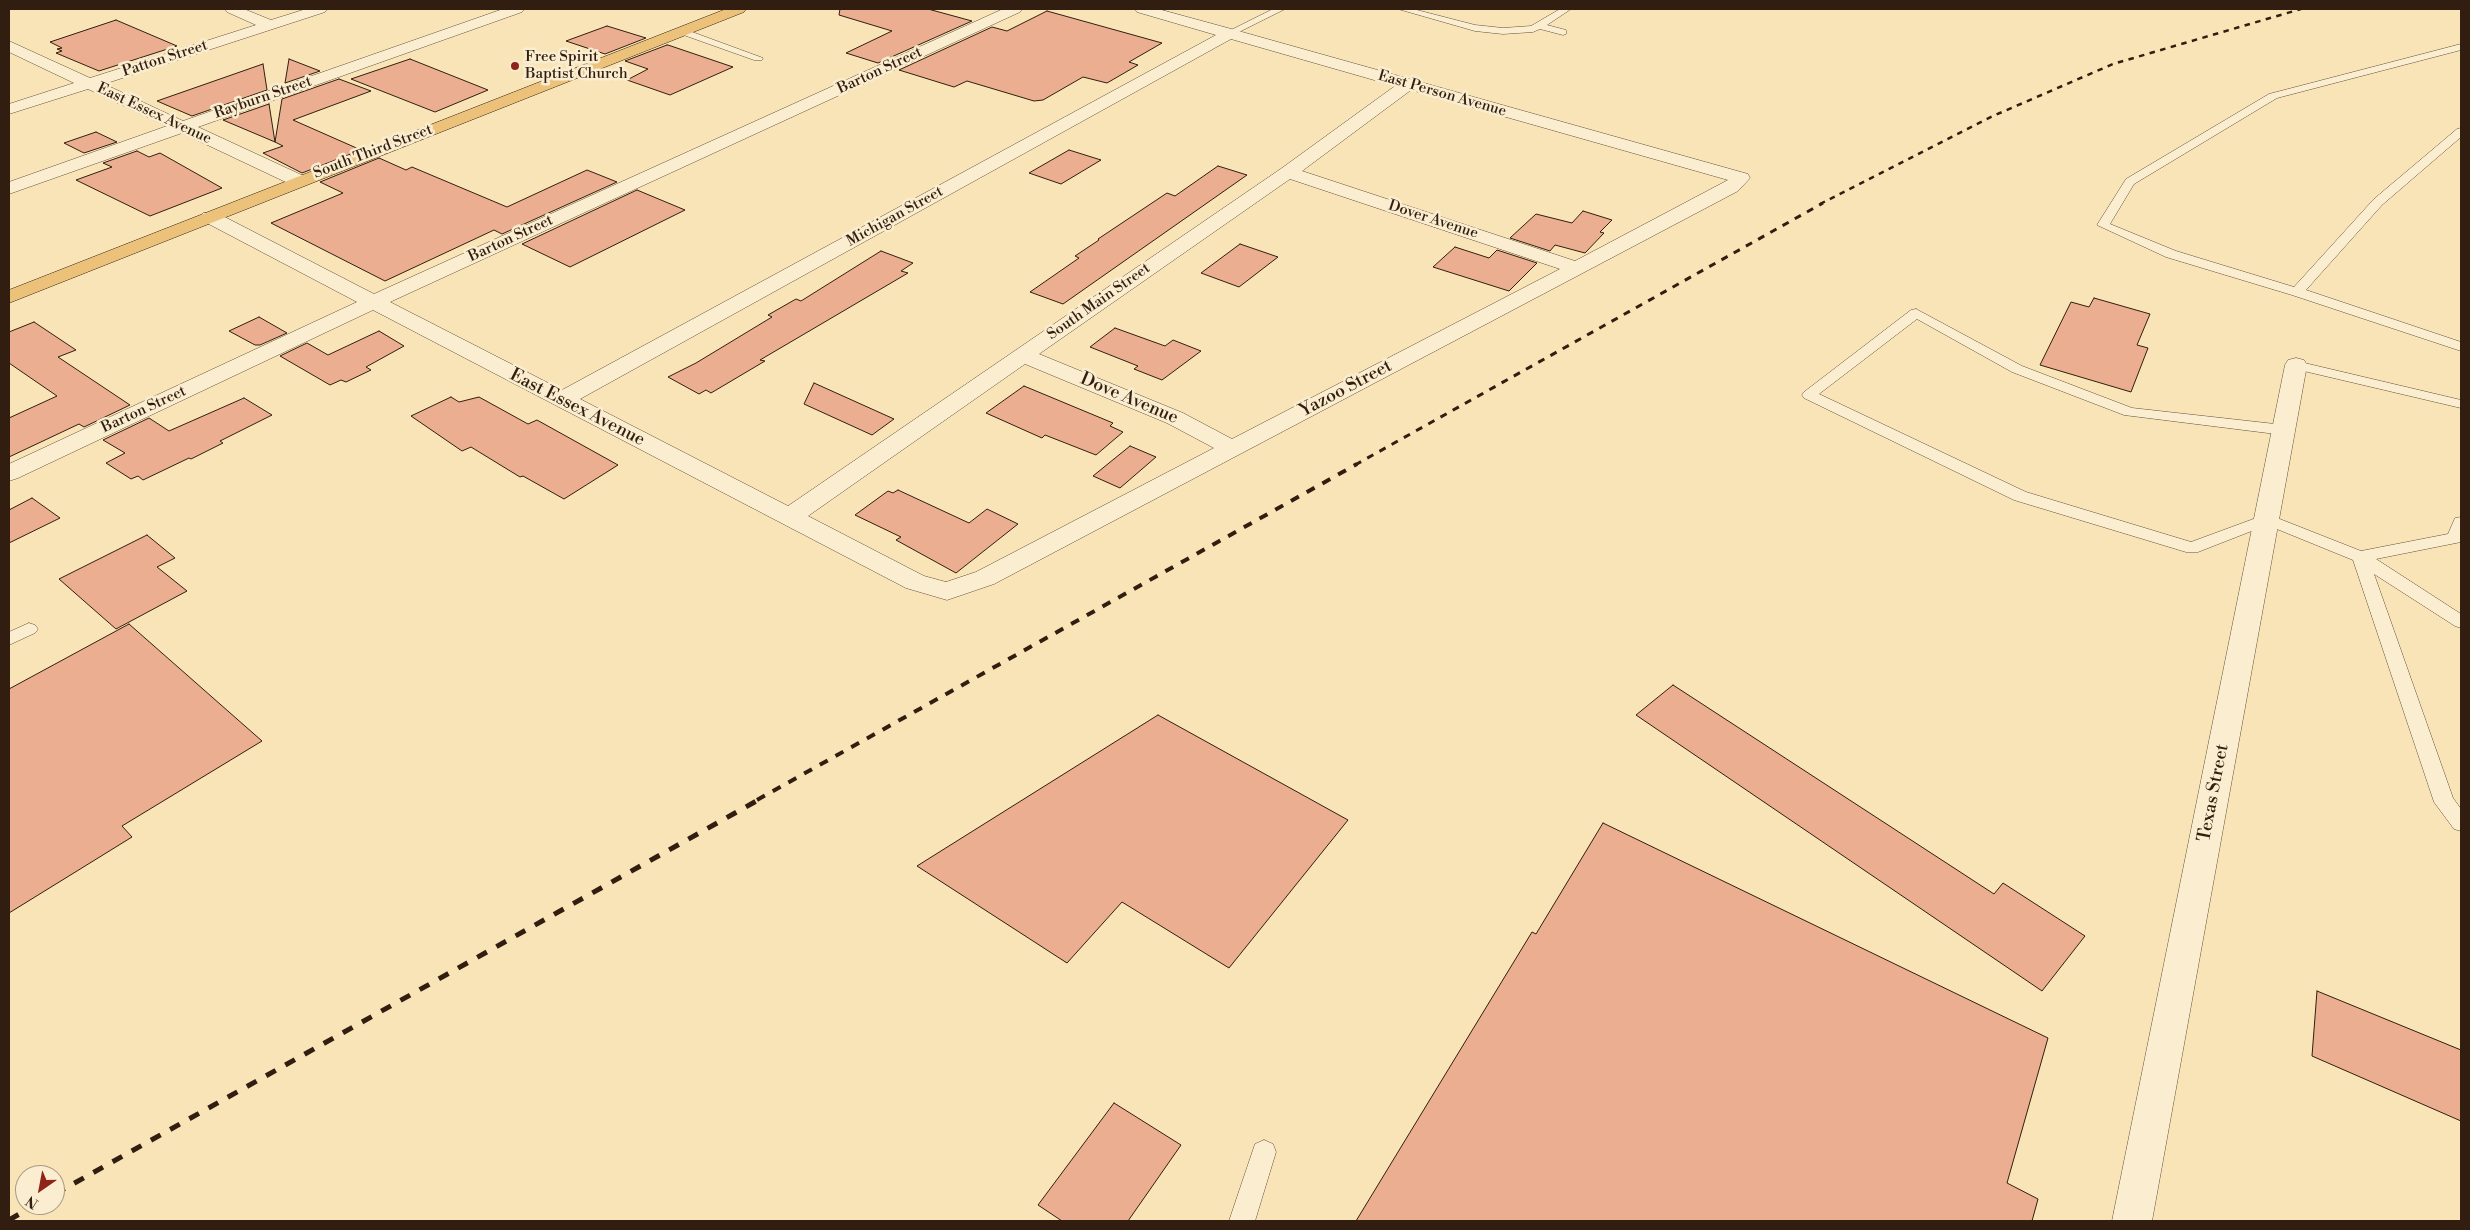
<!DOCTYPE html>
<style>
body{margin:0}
#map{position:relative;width:2470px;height:1230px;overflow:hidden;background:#f8e4b6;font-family:"Libre Bodoni",serif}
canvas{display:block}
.frame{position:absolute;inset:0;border:10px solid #311e10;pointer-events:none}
.north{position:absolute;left:15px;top:1165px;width:50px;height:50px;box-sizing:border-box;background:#faedd0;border:1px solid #aa9a83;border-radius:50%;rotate:213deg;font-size:14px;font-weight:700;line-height:20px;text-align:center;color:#311e10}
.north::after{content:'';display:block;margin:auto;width:18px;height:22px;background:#8f2418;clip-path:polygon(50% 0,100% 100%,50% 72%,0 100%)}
</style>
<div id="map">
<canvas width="2470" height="1230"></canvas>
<div class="frame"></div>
<div class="north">N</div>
</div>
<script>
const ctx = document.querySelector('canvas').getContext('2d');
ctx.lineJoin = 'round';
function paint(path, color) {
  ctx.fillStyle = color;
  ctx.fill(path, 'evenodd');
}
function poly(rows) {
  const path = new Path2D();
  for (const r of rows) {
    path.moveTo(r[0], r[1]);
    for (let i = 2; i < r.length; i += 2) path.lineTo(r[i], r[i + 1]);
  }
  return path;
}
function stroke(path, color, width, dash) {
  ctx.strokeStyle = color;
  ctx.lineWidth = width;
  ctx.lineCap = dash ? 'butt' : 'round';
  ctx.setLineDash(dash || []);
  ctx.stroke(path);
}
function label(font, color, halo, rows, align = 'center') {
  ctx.font = font + ' "Libre Bodoni",serif';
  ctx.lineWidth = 5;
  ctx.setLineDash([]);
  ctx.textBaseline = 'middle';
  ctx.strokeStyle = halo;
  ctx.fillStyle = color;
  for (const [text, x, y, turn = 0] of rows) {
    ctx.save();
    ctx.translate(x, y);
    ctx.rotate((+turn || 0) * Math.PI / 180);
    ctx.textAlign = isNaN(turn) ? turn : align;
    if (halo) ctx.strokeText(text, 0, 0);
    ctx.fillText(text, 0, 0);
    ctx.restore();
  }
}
const building = poly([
 [840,9,928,9,972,21,878,63,846,53,892,31,839,15,840,9],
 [1047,11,1162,43,1129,62,1138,65,1107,83,1083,77,1043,100,1034,101,967,81,954,87,899,70,992,27,1007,31,1047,11],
 [116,20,177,46,99,71,56,53,62,51,57,49,62,48,50,42,116,20],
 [607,26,646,38,605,54,566,41,607,26],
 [667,45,668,45,733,67,670,95,627,80,648,69,625,61,667,45],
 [289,59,320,71,285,83,289,59],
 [410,59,488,90,435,112,351,79,410,59],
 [263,64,267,90,192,116,157,101,263,64],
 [339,79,371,91,293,120,361,150,302,173,263,153,283,146,275,142,282,99,339,79],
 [269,104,275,142,223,120,269,104],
 [96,132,117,142,84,153,64,143,96,132],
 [1069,150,1101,160,1061,184,1029,173,1069,150],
 [137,151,149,157,160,153,222,188,150,216,76,180,112,167,103,163,137,151],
 [379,158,406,170,412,167,507,207,587,170,617,182,502,234,494,230,385,281,271,223,343,193,320,182,379,158],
 [1218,166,1247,175,1063,304,1030,292,1079,258,1075,256,1099,240,1098,239,1167,193,1175,196,1218,166],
 [637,190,685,210,570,267,522,244,637,190],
 [1583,211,1612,220,1600,232,1604,233,1585,253,1555,245,1550,251,1510,238,1536,214,1572,223,1583,211],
 [1240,244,1278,257,1239,287,1201,273,1240,244],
 [1455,247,1489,258,1497,250,1537,263,1509,291,1433,267,1455,247],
 [881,251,913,263,901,271,908,273,760,360,765,361,711,393,706,390,699,394,668,377,696,363,772,317,768,315,796,299,801,301,881,251],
 [2094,298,2150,314,2137,345,2148,348,2131,392,2040,365,2071,302,2089,307,2094,298],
 [259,317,287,333,260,345,255,345,229,331,259,317],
 [34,322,76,350,58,357,130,405,84,427,79,424,9,457,9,418,57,396,9,363,9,332,34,322],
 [1115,328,1165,346,1173,340,1201,351,1162,380,1134,369,1138,366,1090,347,1115,328],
 [379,331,404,346,366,367,371,370,346,382,341,380,330,385,280,356,307,343,328,355,379,331],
 [814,383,894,419,872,435,804,404,814,383],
 [1024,386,1113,423,1110,426,1123,432,1096,455,1045,435,1042,438,986,413,1024,386],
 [451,397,459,402,479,397,528,424,537,420,618,465,564,499,523,476,520,477,471,447,462,451,411,416,451,397],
 [244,398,272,415,220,441,223,443,191,459,189,458,143,480,138,476,131,479,106,463,125,453,103,440,149,418,169,431,244,398],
 [1130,446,1156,457,1120,488,1093,476,1130,446],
 [898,490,969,523,987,509,1018,524,956,573,896,540,901,537,855,515,888,491,893,493,898,490],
 [32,498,60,518,9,543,9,510,32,498],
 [147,535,175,558,157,567,187,591,116,629,59,579,147,535],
 [129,624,262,741,122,826,132,837,9,913,9,689,129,624],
 [1673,685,1994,894,2003,883,2085,936,2042,991,1636,715,1673,685],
 [1158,715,1348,820,1229,968,1122,902,1067,963,917,866,1158,715],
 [1603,823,2048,1038,2007,1183,2038,1199,2032,1221,1356,1221,1532,932,1536,934,1603,823],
 [2317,991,2461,1050,2461,1121,2312,1056,2317,991],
 [1114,1103,1181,1145,1128,1221,1062,1221,1038,1205,1114,1103]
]);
paint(building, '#ebae90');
stroke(building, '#311e10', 1);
const lane = poly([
 [1273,9,1285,9,1233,35,1225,33,1273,9],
 [1398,9,1413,9,1475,25,1503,28,1531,26,1560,9,1571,9,1547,25,1566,30,1566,34,1563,35,1540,29,1533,32,1503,34,1475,31,1398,9],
 [678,29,684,29,763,58,762,60,754,60,678,33,678,29],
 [2461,44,2461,50,2277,98,2134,184,2110,224,2176,251,2294,287,2374,199,2457,129,2461,128,2461,137,2382,205,2306,290,2461,342,2461,351,2292,295,2166,257,2097,225,2126,179,2269,94,2461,44],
 [1916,309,2022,366,2132,408,2284,425,2292,430,2284,435,2124,415,2012,372,1917,319,1819,394,2026,492,2191,542,2267,514,2361,551,2448,534,2455,518,2461,517,2461,542,2376,559,2461,614,2461,628,2455,626,2374,574,2453,798,2461,809,2461,831,2454,829,2434,802,2353,560,2267,525,2198,552,2186,552,2014,500,1804,398,1802,395,1804,392,1911,310,1916,309],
 [2296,361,2461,400,2461,408,2291,368,2289,365,2291,362,2296,361],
 [29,623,35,625,38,629,35,633,9,645,9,632,29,623],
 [1264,1140,1273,1144,1276,1152,1255,1221,1229,1221,1255,1144,1264,1140]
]);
const street = poly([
 [225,9,244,9,271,20,306,9,327,9,325,12,104,84,183,121,503,9,524,9,522,12,198,127,306,177,308,181,306,185,292,185,182,133,9,194,9,182,167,126,88,89,9,114,9,104,74,83,9,52,9,41,90,78,256,25,227,12,225,9],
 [1003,9,1022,9,1020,12,390,302,562,390,1216,35,1137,12,1135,9,1158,9,1235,30,1748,174,1750,178,1738,191,994,584,947,600,906,588,373,310,18,478,9,481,9,464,357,302,203,221,200,217,203,213,217,213,374,294,1003,9],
 [1231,39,1395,86,1282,168,788,506,580,399,1231,39],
 [1411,90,1728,180,1575,261,1302,171,1411,90],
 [1290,179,1560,269,1232,439,1183,413,1039,354,1290,179],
 [1025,364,1167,423,1214,448,976,572,946,582,924,576,808,516,1025,364],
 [2296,358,2304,360,2307,365,2152,1221,2112,1221,2285,365,2288,360,2296,358]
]);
const primary = poly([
 [726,9,746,9,744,12,9,303,9,290,726,9]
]);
stroke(lane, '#63503a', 1);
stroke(street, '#63503a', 1);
stroke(primary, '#311e10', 1);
paint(lane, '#faedd0');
paint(street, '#faedd0');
paint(primary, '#ecc27b');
stroke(poly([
 [1820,204,1993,116,2113,64,2301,9]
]), '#311e10', 2.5, [5.5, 5.5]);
stroke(poly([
 [1355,465,1823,203]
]), '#311e10', 3, [7, 7]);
stroke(poly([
 [757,800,1357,464]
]), '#311e10', 4, [9, 9]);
stroke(poly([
 [55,1194,760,799],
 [9,1220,35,1205]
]), '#311e10', 5, [11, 11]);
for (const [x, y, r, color] of [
 [515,66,5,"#8f2418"]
]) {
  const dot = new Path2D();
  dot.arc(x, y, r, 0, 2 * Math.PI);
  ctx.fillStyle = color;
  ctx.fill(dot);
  stroke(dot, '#faedd0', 2);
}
label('15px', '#311e10', '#faedd0', [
 ["Free Spirit",525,57],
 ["Baptist Church",525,74]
], 'left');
label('15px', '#311e10', '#faedd0', [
 ["Patton Street",165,59,-18],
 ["Barton Street",880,71,-25],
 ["East Person Avenue",1442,94,16],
 ["Rayburn Street",263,98,-19],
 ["East Essex Avenue",154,114,25],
 ["South Third Street",373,152,-21],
 ["Michigan Street",895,217,-29],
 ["Dover Avenue",1433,220,18],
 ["Barton Street",511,239,-25],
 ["South Main Street",1099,302,-35],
 ["Barton Street",144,410,-25]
]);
label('18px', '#311e10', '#faedd0', [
 ["Yazoo Street",1346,389,-28],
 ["Dove Avenue",1129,399,23],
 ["East Essex Avenue",577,408,27],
 ["Texas Street",2214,793,-79]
]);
</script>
